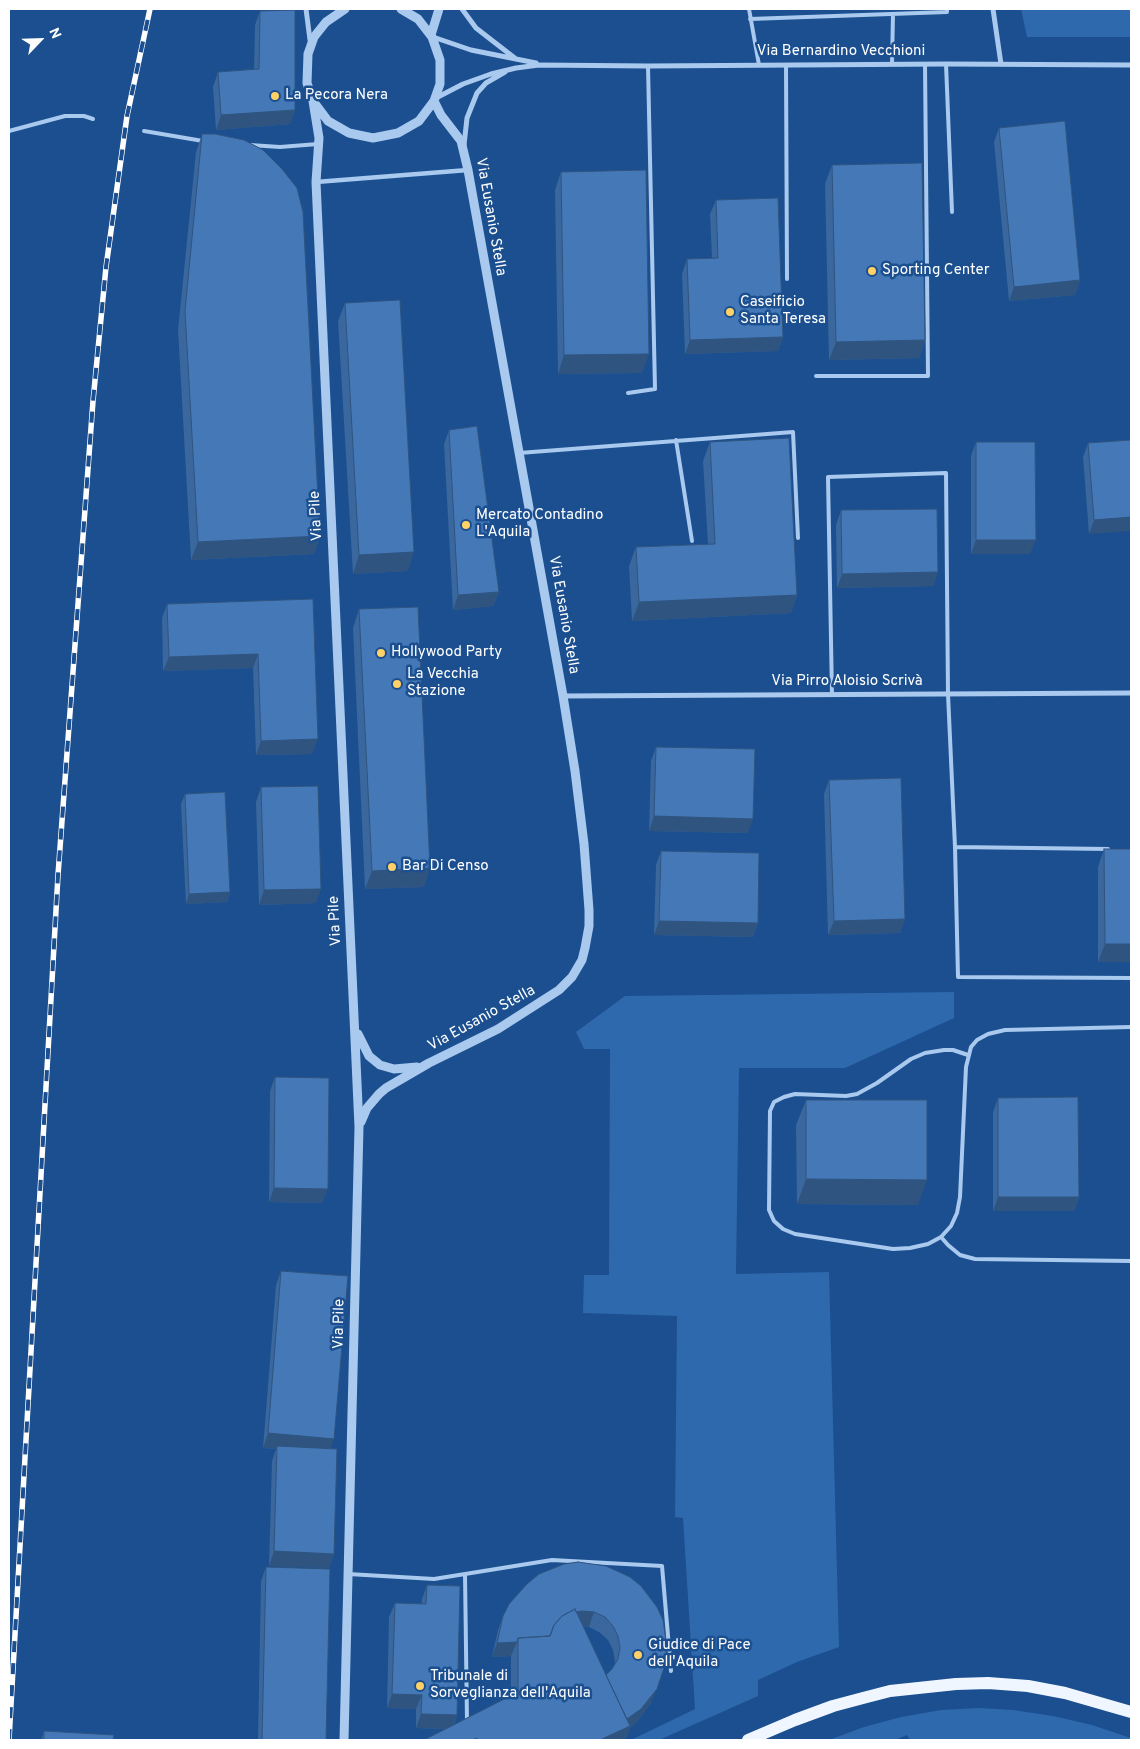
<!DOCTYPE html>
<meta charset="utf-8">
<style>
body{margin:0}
#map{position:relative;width:1140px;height:1749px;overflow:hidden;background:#1b4f8f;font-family:Overpass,sans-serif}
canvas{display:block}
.frame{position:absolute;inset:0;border:10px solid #fff;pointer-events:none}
.north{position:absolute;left:15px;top:15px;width:50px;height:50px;-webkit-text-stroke:4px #1b4f8f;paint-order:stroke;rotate:66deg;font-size:14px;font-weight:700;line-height:20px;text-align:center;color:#fff}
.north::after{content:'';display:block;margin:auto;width:18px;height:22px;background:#fff;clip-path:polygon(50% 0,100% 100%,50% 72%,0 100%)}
</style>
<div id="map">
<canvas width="1140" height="1749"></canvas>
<div class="frame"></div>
<div class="north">N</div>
</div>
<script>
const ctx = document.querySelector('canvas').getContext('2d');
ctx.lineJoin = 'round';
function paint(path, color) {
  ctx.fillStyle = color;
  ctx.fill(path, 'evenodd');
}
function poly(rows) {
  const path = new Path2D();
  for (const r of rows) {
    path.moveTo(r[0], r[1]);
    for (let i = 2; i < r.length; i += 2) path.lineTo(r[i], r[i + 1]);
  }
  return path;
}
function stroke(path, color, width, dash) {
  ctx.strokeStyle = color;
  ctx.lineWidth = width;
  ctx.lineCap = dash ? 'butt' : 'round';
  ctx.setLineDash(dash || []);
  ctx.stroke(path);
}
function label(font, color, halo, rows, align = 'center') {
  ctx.font = font + ' Overpass,sans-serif';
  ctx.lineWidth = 5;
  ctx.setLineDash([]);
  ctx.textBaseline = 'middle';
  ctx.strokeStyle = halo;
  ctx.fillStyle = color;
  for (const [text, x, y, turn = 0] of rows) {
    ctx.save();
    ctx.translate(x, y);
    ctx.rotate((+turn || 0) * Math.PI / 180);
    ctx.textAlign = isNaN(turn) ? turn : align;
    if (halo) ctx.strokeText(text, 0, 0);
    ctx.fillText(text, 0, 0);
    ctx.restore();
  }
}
paint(poly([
 [1021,9,1131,9,1131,37,1027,37],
 [954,992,954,1018,845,1068,739,1068,736,1274,829,1272,839,1647,797,1662,758,1680,758,1696,659,1740,631,1740,695,1709,683,1518,675,1517,677,1316,583,1313,584,1275,609,1275,610,1049,584,1049,576,1032,625,996],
 [979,1708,1013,1710,1053,1716,1092,1725,1131,1738,1131,1740,910,1740,907,1735,895,1740,829,1740,864,1727,901,1717,941,1710]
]), '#2e69ad');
stroke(poly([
 [749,9,759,65],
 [750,19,947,12,947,9],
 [892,64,893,14],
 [946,64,952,212],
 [786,65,787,279],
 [9,131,65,116,84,116,93,119],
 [144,131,203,141],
 [250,145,280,147,318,144],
 [816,376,928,376,925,64],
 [628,393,655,389,648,66],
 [676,440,692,541],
 [519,453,793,432,798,538],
 [832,695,828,477,946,473,948,694,955,847,1108,849],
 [955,847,958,977,1131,978],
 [968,1055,953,1050,944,1050,925,1053,911,1059,877,1083,857,1094,846,1096,795,1094,784,1097,774,1102,770,1111,769,1210,774,1221,783,1229,795,1234,893,1249,910,1248,928,1244,941,1237,951,1226,957,1213,960,1197,966,1067,971,1047,977,1040,988,1034,1005,1030,1131,1027],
 [941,1237,948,1245,960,1255,975,1259,1131,1261],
 [348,1574,434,1579,552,1560,662,1566,671,1671],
 [465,1574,467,1722]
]), '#a9c9ee', 4);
stroke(poly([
 [316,182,468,170]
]), '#a9c9ee', 4.5);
stroke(poly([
 [306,9,310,40],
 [462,9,476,28,516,59],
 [993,9,1001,64],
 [433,37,471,50,536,63],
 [436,98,463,84,491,74,516,68,539,65,648,66,946,64,1131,65],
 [464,145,467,118,477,93,486,83,505,72],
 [563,696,1131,693]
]), '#a9c9ee', 5);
stroke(poly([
 [345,9,326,22,314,37,308,54,307,83,313,101,328,121,349,133,373,138,398,133,419,121,434,101,440,84,440,60,432,37,418,19,401,9],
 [431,35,439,9],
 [313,101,319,138,316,182,359,1127,344,1740],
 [358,1034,369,1056,380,1065,394,1069,417,1067],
 [361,1122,367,1108,379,1094,386,1088,429,1063,498,1029,559,990,572,977,582,960,585,948,589,926,589,910,584,844,575,771,563,696,468,170,461,141,441,115,434,101]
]), '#a9c9ee', 9);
stroke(poly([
 [748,1740,795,1720,833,1706,863,1698,890,1691,956,1684,988,1683,1028,1686,1065,1693,1131,1712]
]), '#f0f6ff', 12);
const rail = poly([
 [9,1740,58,875,93,401,106,267,127,116,150,9]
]);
stroke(rail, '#fff', 5.5);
stroke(rail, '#1b4f8f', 4, [11]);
paint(poly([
 [260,11,295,110,290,124,216,130,213,87,218,72,254,69,255,25],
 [999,128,1080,280,1075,295,1009,301,994,142],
 [202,134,320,536,314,554,191,560,178,330,196,152],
 [832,165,925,340,919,358,829,360,825,184],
 [561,172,642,373,558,374,555,190],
 [716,200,783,337,778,351,685,354,682,274,687,259,712,258,710,214],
 [345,303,408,571,353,574,338,321],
 [449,430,499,592,493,606,453,610,444,444],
 [1131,440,1089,534,1083,457,1088,443],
 [710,442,797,595,791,613,632,621,629,566,636,547,708,544,703,461],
 [976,442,1030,554,971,554,971,456],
 [841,510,938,572,933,586,837,588,836,525],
 [313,599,312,754,256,755,253,668,163,671,162,618,167,604],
 [359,609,424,887,365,889,353,628],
 [656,747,748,833,649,831,651,761],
 [829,780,905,919,900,933,828,935,824,794],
 [261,787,316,903,259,905,256,802],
 [185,794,230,892,227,902,186,904,181,804],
 [1104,849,1131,849,1131,962,1098,962,1098,867],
 [661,851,758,923,753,937,654,935,656,865],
 [275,1077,322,1203,269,1202,270,1091],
 [998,1098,1079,1197,1074,1211,993,1211,993,1112],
 [806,1100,918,1205,797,1204,796,1125],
 [281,1271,331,1448,334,1554,329,1568,269,1566,272,1461,276,1449,263,1448,276,1285],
 [606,1566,651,1703,636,1723,630,1728,625,1740,424,1740,446,1729,416,1728,416,1709,387,1708,389,1617,395,1603,422,1604,422,1599,427,1585,457,1715,454,1725,511,1695,511,1656,492,1657,498,1630,503,1616],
 [583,1626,589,1627,599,1632,608,1640,613,1650,615,1662,614,1666,612,1669,606,1675],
 [266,1567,326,1740,258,1740,261,1581],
 [44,1731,113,1740,41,1740]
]), '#3a679d');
paint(poly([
 [295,110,290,124,216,130,221,115],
 [1080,280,1075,295,1009,301,1014,287],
 [783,337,778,351,685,354,690,340],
 [925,340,919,358,829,360,836,342],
 [649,354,642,373,558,374,564,355],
 [1131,517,1131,531,1089,534,1094,520],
 [320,536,314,554,191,560,198,542],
 [976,540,1036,540,1030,554,971,554],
 [414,552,408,571,353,574,359,555],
 [938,572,933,586,837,588,842,574],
 [499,592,493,606,453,610,458,595],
 [797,595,791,613,632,621,639,602],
 [258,654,253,668,163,671,169,657],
 [318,739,312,754,256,755,261,741],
 [654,816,753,819,748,833,649,831],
 [430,868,424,887,365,889,372,871],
 [321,889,316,903,259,905,264,890],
 [230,892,227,902,186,904,189,894],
 [905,919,900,933,828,935,834,921],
 [659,921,758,923,753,937,654,935],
 [1105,944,1131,944,1131,962,1098,962],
 [806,1179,927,1180,918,1205,797,1204],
 [274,1188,328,1189,322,1203,269,1202],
 [998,1197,1079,1197,1074,1211,993,1211],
 [268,1433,334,1439,329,1453,277,1446,276,1449,263,1448],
 [274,1551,334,1554,329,1568,269,1566],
 [582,1611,594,1612,589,1627,577,1625,573,1613],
 [517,1642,511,1656,492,1657,497,1643],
 [657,1689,651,1703,636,1723,630,1728,625,1740,600,1740,625,1720],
 [392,1694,422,1695,416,1709,387,1708],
 [421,1714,457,1715,452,1729,416,1728]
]), '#305480');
const building = poly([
 [295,10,295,110,221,115,218,72,259,69,260,11,295,10],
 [1065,121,1080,280,1014,287,999,128,1065,121],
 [202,134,215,134,244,140,263,150,282,169,297,188,303,212,320,536,198,542,185,311,202,134],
 [922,163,925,340,836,342,832,165,922,163],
 [646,170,649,354,564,355,561,172,646,170],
 [778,198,783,337,690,340,687,259,718,258,716,200,778,198],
 [400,300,414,552,359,555,345,303,400,300],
 [477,426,499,592,458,595,449,430,477,426],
 [789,438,797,595,639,602,636,547,715,544,710,442,789,438],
 [1131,440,1131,517,1094,520,1088,443,1131,440],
 [976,442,1035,442,1036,540,976,540,976,442],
 [937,509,938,572,842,574,841,510,937,509],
 [313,599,318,739,261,741,258,654,169,657,167,604,313,599],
 [418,607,430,868,372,871,359,609,418,607],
 [656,747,755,749,753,819,654,816,656,747],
 [901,778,905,919,834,921,829,780,901,778],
 [318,786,321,889,264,890,261,787,318,786],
 [225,792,230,892,189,894,185,794,225,792],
 [1104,849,1131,849,1131,944,1105,944,1104,849],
 [661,851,759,853,758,923,659,921,661,851],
 [275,1077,329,1078,328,1189,274,1188,275,1077],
 [1078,1097,1079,1197,998,1197,998,1098,1078,1097],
 [806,1100,927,1100,927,1180,806,1179,806,1100],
 [281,1271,348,1276,334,1439,268,1433,281,1271],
 [277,1446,337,1449,334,1554,274,1551,277,1446],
 [578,1562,606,1566,630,1577,641,1586,657,1607,663,1620,667,1647,666,1662,657,1689,641,1709,627,1719,606,1675,612,1669,618,1659,620,1648,618,1636,613,1626,605,1617,594,1612,582,1611,576,1612,575,1609,562,1616,554,1625,550,1636,518,1638,517,1642,497,1643,503,1616,509,1604,527,1584,539,1574,564,1564,578,1562],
 [266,1567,330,1569,326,1740,262,1740,266,1567],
 [427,1585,460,1586,457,1715,421,1714,422,1695,392,1694,395,1603,426,1604,427,1585],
 [575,1609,630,1726,600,1740,477,1740,477,1738,472,1740,424,1740,518,1692,518,1638,550,1636,554,1625,562,1616,575,1609],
 [44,1731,114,1735,113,1740,44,1740,44,1731]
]);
paint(building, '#4478b7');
stroke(building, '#305480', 1);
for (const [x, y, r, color] of [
 [275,96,5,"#ffd166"],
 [872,271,5,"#ffd166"],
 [730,312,5,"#ffd166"],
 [466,525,5,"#ffd166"],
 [381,653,5,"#ffd166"],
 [397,684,5,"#ffd166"],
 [392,867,5,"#ffd166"],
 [638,1655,5,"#ffd166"],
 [420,1686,5,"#ffd166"]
]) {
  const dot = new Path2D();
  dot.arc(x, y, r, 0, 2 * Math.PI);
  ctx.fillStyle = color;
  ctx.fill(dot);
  stroke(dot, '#1b4f8f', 2);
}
label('15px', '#fff', '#1b4f8f', [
 ["Via Bernardino Vecchioni",841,52],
 ["Via Eusanio Stella",490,217,80],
 ["Via Pile",317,516,-93],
 ["Via Eusanio Stella",563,615,80],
 ["Via Pirro Aloisio Scrivà",847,682],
 ["Via Pile",336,921,-93],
 ["Via Eusanio Stella",482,1019,-29],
 ["Via Pile",340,1324,-89]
]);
label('15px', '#fff', '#1b4f8f', [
 ["La Pecora Nera",285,96],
 ["Sporting Center",882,271],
 ["Caseificio",740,303],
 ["Santa Teresa",740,320],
 ["Mercato Contadino",476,516],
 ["L'Aquila",476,533],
 ["Hollywood Party",391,653],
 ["La Vecchia",407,675],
 ["Stazione",407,692],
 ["Bar Di Censo",402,867],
 ["Giudice di Pace",648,1646],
 ["dell'Aquila",648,1663],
 ["Tribunale di",430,1677],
 ["Sorveglianza dell'Aquila",430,1694]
], 'left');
</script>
